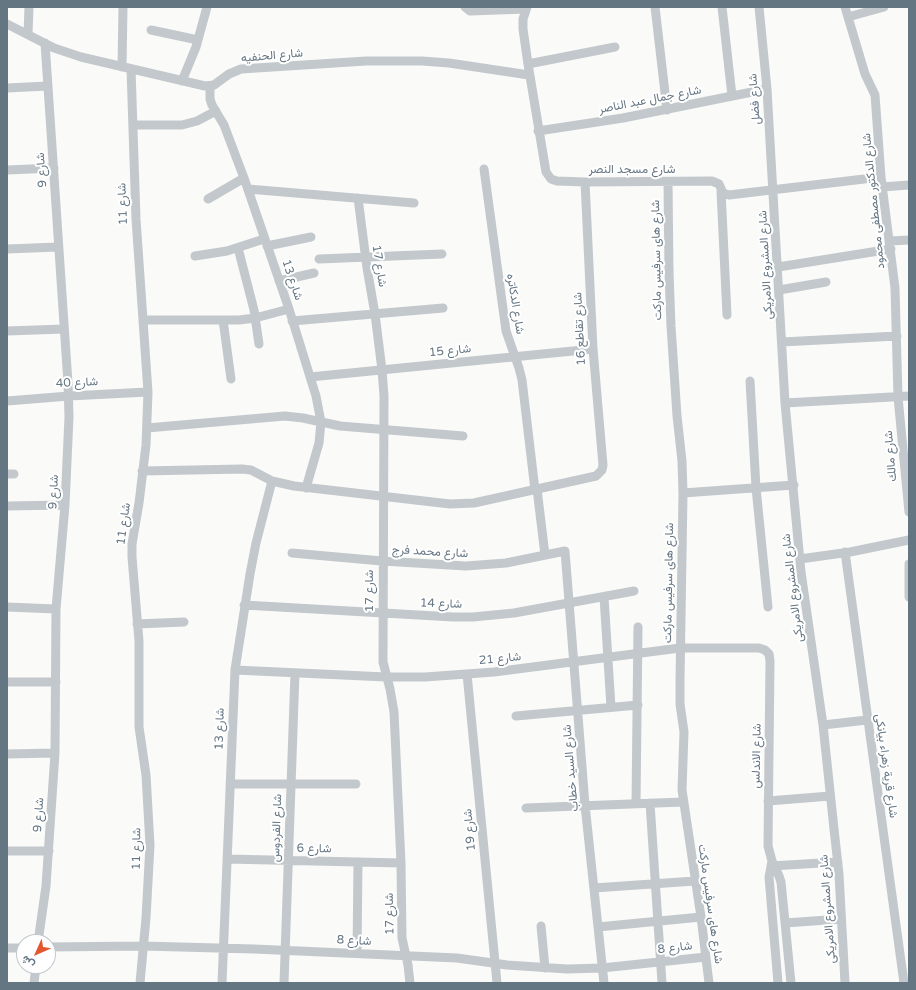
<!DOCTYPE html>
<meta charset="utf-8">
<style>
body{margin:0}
#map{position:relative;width:916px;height:990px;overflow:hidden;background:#fafaf8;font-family:"Varela Round",Vazirmatn,sans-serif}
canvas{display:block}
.frame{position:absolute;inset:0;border:8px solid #657683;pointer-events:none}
.north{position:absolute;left:16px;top:934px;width:40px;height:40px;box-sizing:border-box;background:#fff;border:1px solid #c1c8cd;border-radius:50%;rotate:225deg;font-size:11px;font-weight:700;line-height:16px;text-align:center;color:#657683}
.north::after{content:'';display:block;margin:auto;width:14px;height:18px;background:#e4572e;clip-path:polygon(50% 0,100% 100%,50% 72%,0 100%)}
</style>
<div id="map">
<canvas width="916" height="990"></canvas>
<div class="frame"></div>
<div class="north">ش</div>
</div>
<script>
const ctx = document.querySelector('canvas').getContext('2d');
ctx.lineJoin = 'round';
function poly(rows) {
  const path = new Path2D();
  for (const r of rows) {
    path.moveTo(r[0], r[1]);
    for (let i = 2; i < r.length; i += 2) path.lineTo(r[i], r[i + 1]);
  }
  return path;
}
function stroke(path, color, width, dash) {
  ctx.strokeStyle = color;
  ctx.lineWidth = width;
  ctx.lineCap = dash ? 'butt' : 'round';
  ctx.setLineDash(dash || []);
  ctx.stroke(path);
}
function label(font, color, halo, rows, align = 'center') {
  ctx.font = font + ' "Varela Round",Vazirmatn,sans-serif';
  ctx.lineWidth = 4;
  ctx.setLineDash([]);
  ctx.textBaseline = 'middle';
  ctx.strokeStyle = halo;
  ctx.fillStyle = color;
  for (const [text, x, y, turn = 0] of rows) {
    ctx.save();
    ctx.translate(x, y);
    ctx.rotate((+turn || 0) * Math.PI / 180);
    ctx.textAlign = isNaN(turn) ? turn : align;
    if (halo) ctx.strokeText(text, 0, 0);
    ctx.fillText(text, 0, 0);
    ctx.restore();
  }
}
stroke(poly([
 [465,7,470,11,526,9],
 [527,7,523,19,523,29,528,64,546,172,551,179,557,181,585,182,712,181,719,184,723,193,729,195,881,177],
 [655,7,667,110],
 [722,7,732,96],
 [759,7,767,89,785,403,801,572,823,725,834,829,839,874,845,983],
 [845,7,865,74,875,95,881,177,895,288,898,397,909,512],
 [848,17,884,7],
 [7,24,54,48,81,57,205,86,214,85,229,74,241,69,366,61,422,61,449,63,529,75],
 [151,30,198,40],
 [28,34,29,7],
 [528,64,615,47],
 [122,67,123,7],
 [131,69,136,219,148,392,146,445,139,503,132,544,132,557,139,641,139,727,146,775,150,845,146,918,140,983],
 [182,81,196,47,207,7],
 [210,86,210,99,212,105,224,125,244,178,289,309,316,396,321,422,319,443,306,488],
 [7,88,48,86],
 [133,125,182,125,197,121,216,111],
 [538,131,623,118,767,89],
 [484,169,506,331,519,368,522,380,535,490],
 [7,170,54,168],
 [668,182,669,272,671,326,677,416,682,461,683,493,680,680,680,704,684,732,682,790,701,917,709,983],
 [882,187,909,185],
 [248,189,414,203],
 [721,191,727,315],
 [358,198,367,268,375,314,382,370,384,396,383,662,390,689,394,712,401,863,402,938,408,965,410,983],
 [208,199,244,178],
 [890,241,909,240],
 [267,246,311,237],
 [238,248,254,310,259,344],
 [7,249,58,247],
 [195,256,227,251,264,239],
 [319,259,442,254],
 [778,267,891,249],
 [279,281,314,273],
 [779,290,826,282],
 [143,320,239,320,255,318,289,309],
 [223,320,231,379],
 [292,321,443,308],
 [7,331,64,329],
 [782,342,897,336],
 [310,377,593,349],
 [750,381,756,488,768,607],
 [7,401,69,396,148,392],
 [785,403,909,396],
 [147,428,285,416,303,418,340,426,463,436],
 [142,471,242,469,251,470,272,481,294,486,450,504,474,503,596,476,602,470,603,465,593,349,585,182],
 [7,474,14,474],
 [537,489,545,555],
 [683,493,794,485],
 [7,506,65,505],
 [845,552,904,983],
 [292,553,382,561,466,566,506,563,565,551,585,805,604,983],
 [800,559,850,552,909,540],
 [909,564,909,597],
 [604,597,611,707],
 [244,605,453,617,473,617,514,613,634,591],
 [7,607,56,609],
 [137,624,184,622],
 [235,670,386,677,425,677,494,672,680,648,759,648,765,650,769,654,770,661,768,846,772,861,779,876,781,882,791,983],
 [467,674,497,983],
 [7,682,56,682],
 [516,716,638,705],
 [823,725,867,720],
 [7,754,55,753],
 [230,784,356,784],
 [768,801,830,796],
 [636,803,638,627],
 [650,803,662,983],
 [526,808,683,802],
 [7,851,49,851],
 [227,859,401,863],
 [772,861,769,877,778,983],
 [771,866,838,862],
 [594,888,695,881],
 [785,923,841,919],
 [541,926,545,968],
 [598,927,701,917],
 [38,942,46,886,55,753,56,609,65,505,69,417,68,383,45,43],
 [48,947,143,946,254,949,457,958,507,965,567,969,602,968,706,957],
 [7,948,24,948],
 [357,953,358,862],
 [34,983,36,966],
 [222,983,235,670,250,574,256,543,272,481],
 [284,983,295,673]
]), '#c3c8cc', 9);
label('12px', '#657683', '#fff', [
 ["شارع الحنفيه",272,56,-5],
 ["شارع فضل",755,99,-94],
 ["شارع جمال عبد الناصر",650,100,-11],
 ["شارع 9",42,170,-94],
 ["شارع مسجد النصر",632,170],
 ["شارع الدكتور مصطفى محمود",874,201,-96],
 ["شارع 11",123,204,-92],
 ["شارع هاى سرفيس ماركت",657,260,-91],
 ["شارع المشروع الامريكى",766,265,-93],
 ["شارع 17",379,266,81],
 ["شارع 13",292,280,71],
 ["شارع الدكاتره",515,304,81],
 ["شارع تقاطع 16",580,329,-93],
 ["شارع 15",450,351,-6],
 ["شارع 40",77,383,-3],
 ["شارع مالك",891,456,-95],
 ["شارع 9",54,492,-87],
 ["شارع 11",124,524,-82],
 ["شارع محمد فرج",430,552,3],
 ["شارع هاى سرفيس ماركت",669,583,-89],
 ["شارع المشروع الامريكى",793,588,-97],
 ["شارع 17",370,591,-90],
 ["شارع 14",441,604,2],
 ["شارع 21",500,659,-6],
 ["شارع 13",220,729,-88],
 ["شارع الاندلس",757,756,-89],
 ["شارع قرية زهراء بيانكى",886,766,82],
 ["شارع السيد خطاب",571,768,-95],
 ["شارع 9",39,815,-86],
 ["شارع الفردوس",277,828,-88],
 ["شارع 19",470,830,-95],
 ["شارع 11",137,849,-89],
 ["شارع 6",314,849,1],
 ["شارع هاى سرفيس ماركت",710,904,82],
 ["شارع المشروع الامريكى",828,909,-94],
 ["شارع 17",390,914,-91],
 ["شارع 8",354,941,3],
 ["شارع 8",675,948,-7]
]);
</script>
